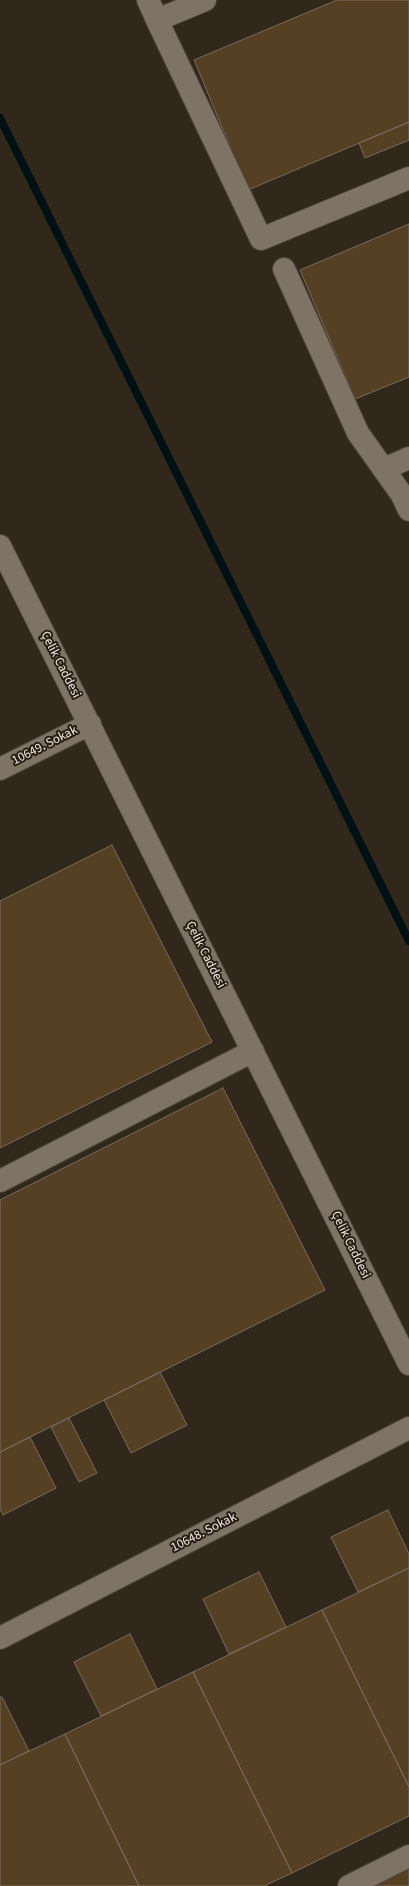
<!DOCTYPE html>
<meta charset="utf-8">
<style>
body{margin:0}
canvas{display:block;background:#31271b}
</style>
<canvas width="409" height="1886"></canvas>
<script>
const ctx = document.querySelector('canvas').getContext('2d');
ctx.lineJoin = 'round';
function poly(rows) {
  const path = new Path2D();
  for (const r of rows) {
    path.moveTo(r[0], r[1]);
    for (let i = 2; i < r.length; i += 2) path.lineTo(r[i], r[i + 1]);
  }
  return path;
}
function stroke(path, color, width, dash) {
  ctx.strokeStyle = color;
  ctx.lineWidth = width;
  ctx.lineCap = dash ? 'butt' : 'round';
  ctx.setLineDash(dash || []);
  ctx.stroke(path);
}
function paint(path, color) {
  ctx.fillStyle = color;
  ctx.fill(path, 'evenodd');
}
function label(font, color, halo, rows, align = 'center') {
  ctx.font = font + ' "Source Sans 3",sans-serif';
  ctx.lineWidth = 4;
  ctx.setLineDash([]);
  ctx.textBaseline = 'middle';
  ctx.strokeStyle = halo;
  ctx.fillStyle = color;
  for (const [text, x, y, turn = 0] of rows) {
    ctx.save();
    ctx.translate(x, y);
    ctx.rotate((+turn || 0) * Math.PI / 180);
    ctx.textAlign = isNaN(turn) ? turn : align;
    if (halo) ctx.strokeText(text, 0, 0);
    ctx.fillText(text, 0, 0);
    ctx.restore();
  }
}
stroke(poly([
 [0,118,409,941]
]), '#001116', 8);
const building = poly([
 [337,0,409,0,409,122,248,190,194,60,337,0],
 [409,122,409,140,365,158,359,143,409,122],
 [409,224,409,377,355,399,300,270,409,224],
 [112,845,212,1042,0,1148,0,901,112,845],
 [223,1088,325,1290,0,1452,0,1200,223,1088],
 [160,1372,187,1425,131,1453,104,1400,160,1372],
 [69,1418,97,1473,79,1482,51,1427,69,1418],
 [30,1437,56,1488,3,1515,0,1509,0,1452,30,1437],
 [388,1510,409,1554,409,1568,358,1592,331,1537,388,1510],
 [409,1568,409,1787,322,1610,409,1568],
 [259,1572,286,1627,229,1654,203,1599,259,1572],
 [322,1610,409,1787,409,1816,292,1873,193,1672,322,1610],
 [130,1634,157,1689,101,1716,74,1662,130,1634],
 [193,1672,292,1873,264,1886,139,1886,65,1734,193,1672],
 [0,1697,2,1697,29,1751,0,1765,0,1697],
 [65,1734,139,1886,0,1886,0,1765,65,1734],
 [409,1868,409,1886,373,1886,409,1868]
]);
paint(building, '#564024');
stroke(building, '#786c5e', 1);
const minor = poly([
 [148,0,157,20],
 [205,0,157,20,261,239,409,178],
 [284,269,358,433,402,495,409,510],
 [384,469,409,458],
 [0,546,409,1364],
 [0,769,90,724],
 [0,1181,253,1051],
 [0,1638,409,1428],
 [349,1886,409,1856]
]);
stroke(minor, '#4d453a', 24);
stroke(minor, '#7f7365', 22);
label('13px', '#f2ebe3', '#271d12', [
 ["Çelik Caddesi",60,665,63],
 ["10649. Sokak",45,746,-27],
 ["Çelik Caddesi",205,955,63],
 ["Çelik Caddesi",350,1245,64],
 ["10648. Sokak",204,1533,-27]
]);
</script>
